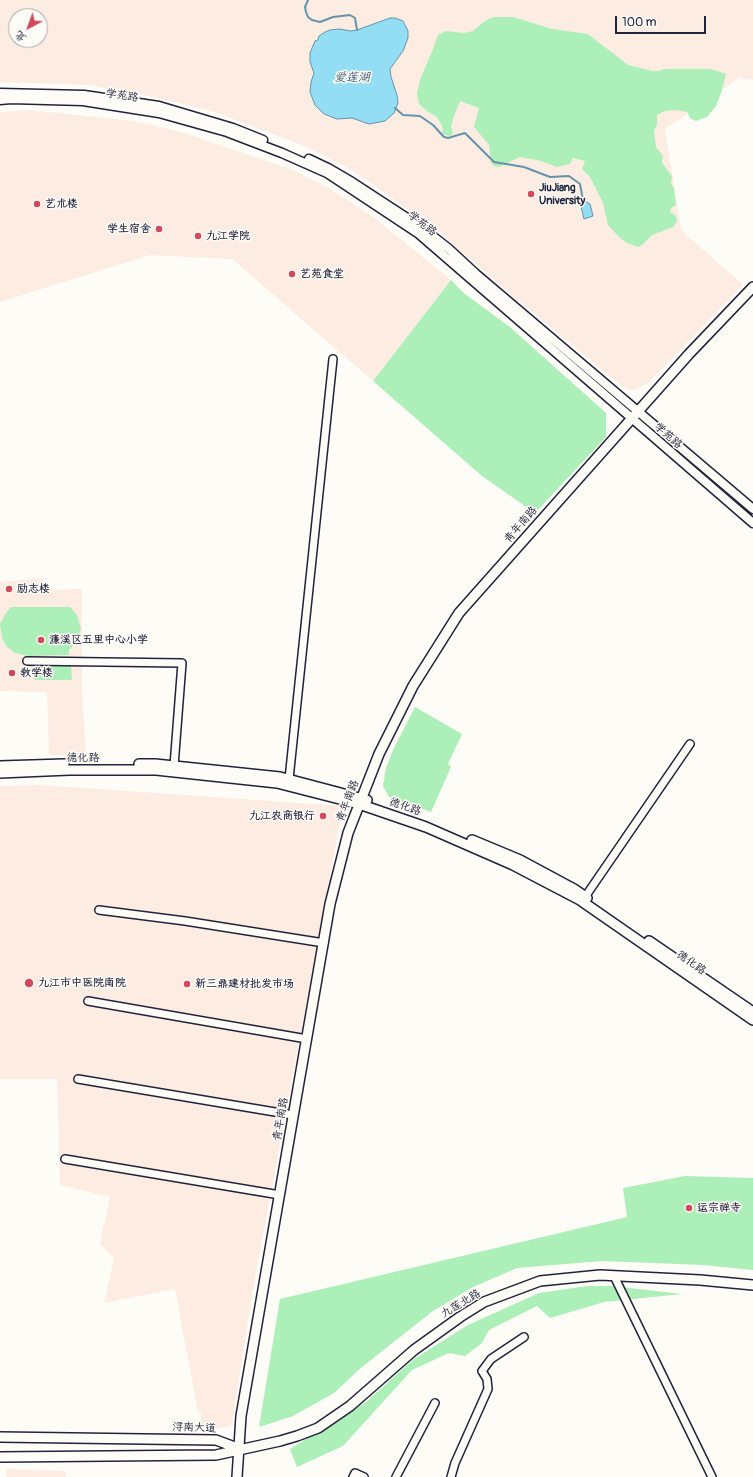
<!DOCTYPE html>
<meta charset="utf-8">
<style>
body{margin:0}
#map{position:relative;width:753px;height:1477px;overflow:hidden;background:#fdfcf7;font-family:Pangolin,"LXGW WenKai TC",sans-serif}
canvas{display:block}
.north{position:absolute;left:8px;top:8px;width:40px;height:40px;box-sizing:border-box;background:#fdfcf7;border:1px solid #a5a5ac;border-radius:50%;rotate:221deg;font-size:11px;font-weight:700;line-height:16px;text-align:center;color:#22223b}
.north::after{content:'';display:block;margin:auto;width:14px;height:18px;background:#d1495b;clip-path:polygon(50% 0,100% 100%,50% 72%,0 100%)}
.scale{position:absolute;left:615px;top:16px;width:91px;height:18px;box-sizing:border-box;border:2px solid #22223b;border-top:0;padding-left:5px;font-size:12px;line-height:14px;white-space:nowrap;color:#22223b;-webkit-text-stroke:3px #fdfcf7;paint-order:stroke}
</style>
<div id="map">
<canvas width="753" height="1477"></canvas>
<div class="north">北</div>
<div class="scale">100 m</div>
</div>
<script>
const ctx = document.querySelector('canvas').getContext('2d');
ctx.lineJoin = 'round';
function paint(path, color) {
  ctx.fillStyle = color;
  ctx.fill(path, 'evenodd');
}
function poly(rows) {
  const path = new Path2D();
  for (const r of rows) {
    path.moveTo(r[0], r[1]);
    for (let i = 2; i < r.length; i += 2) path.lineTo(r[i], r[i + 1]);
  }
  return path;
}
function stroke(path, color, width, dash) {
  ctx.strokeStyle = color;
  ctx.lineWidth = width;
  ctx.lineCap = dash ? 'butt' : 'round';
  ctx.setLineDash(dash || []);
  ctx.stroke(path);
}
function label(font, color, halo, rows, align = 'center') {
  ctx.font = font + ' Pangolin,"LXGW WenKai TC",sans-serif';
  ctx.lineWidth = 3;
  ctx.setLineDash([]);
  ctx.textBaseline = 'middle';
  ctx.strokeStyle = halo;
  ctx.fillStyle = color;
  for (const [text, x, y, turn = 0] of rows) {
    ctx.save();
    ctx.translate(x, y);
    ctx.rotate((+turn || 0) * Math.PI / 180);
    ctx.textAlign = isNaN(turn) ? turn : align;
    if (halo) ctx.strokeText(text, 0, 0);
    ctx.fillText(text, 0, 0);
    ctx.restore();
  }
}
paint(poly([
 [0,0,753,0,753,80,739,78,665,129,681,230,743,285,648,383,637,389,630,390,624,388,502,287,443,235,371,183,343,165,302,145,212,111,149,96,88,85,0,82],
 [16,16,40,16,40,40,16,40],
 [29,110,132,121,182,132,293,170,327,187,372,216,451,280,373,381,232,259,150,255,0,302,0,112],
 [41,578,53,590,82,589,82,690,86,755,49,755,47,692,0,691,0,582],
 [41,785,343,806,253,1289,232,1425,216,1429,201,1425,201,1413,198,1413,175,1289,104,1303,114,1258,100,1244,110,1197,60,1185,57,1079,0,1079,0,786],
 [6,1469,66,1471,66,1477,6,1477]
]), '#fdece2');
paint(poly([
 [493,17,513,17,552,29,588,34,628,65,653,71,660,71,664,69,711,69,726,74,721,93,716,106,707,117,696,121,691,119,687,112,677,110,665,111,657,115,657,124,654,131,656,147,663,156,662,163,672,176,671,183,674,189,676,205,671,208,670,212,676,216,677,221,673,227,652,235,642,245,638,247,627,243,620,238,608,225,603,203,590,177,582,169,585,161,573,158,570,164,557,167,541,161,520,157,499,167,495,166,491,163,489,145,474,127,479,108,460,101,453,119,451,127,453,133,450,136,442,134,443,128,437,117,428,112,419,104,417,93,420,80,433,49,438,35,446,31,464,33,473,31,485,21],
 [451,280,465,294,510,327,606,413,606,437,535,513,482,476,373,381],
 [11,607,70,607,77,615,81,629,77,642,69,650,69,655,28,656,15,653,6,646,2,638,0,624,6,613],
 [34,666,71,666,72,680,34,680],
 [415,707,462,734,448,764,451,767,431,812,389,797,383,786,386,768,393,750],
 [685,1176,753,1178,753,1270,703,1265,602,1261,517,1268,473,1287,433,1311,362,1367,334,1393,293,1416,259,1427,280,1299,627,1217,623,1188],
 [587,1286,612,1286,682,1294,604,1302,550,1318,537,1306,489,1330,482,1343,465,1356,449,1353,412,1370,343,1446,297,1467,290,1449,366,1402,414,1359,468,1325,539,1293]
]), '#adefb8');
const water = poly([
 [390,18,395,18,403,21,408,31,408,38,403,51,390,69,391,77,397,95,398,103,394,113,385,121,369,124,352,118,337,119,324,114,315,105,310,92,311,82,314,73,310,62,310,53,315,41,318,40,319,36,325,32,330,30,339,29,351,31,357,30,390,18],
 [583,200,590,204,593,216,584,219,581,207,583,200]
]);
paint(water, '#94def5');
stroke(water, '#6693ab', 1);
stroke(poly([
 [308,0,305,7,306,12,308,17,312,20,320,22,333,17,350,15,355,18,357,30],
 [395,108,403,115,420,116,433,125,444,137,448,138,465,133,494,162,524,167,550,177,569,176,580,184,583,200]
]), '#6693ab', 2);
const minor = poly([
 [27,661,182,663,174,766],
 [289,779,333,359],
 [585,897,690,744],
 [99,910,185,921,324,943],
 [88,1001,307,1039],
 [78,1079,293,1115],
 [65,1159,280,1195],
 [614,1276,712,1477],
 [353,1477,355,1473,364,1477],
 [396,1477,435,1403],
 [451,1477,455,1463,488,1389,487,1379,482,1371,491,1359,524,1337]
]);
const tertiary = poly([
 [0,93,84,95,159,106,233,128,263,140],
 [0,100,11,99,83,101,159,113,227,132,282,153,327,173,419,234,753,523],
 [309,159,328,168,352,182,421,227,449,249,476,274,753,509]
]);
const secondary = poly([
 [139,764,155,764,280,777,367,800],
 [0,766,64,764],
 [0,773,69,770,156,770,277,783,359,804,426,827,513,865,580,900,753,1020],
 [472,840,520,860,574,889,587,898],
 [649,941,753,1012],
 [0,1437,216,1440,240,1449],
 [0,1457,216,1455,280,1441,297,1436,318,1428,350,1406,414,1350,460,1317,484,1302,540,1281,600,1275,700,1280,753,1285],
 [237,1477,241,1416,330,904,348,833,379,754,413,686,459,613,689,354,753,287]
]);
stroke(minor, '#22223b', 10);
stroke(tertiary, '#22223b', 11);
stroke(secondary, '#22223b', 12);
stroke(minor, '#fdfcf7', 7);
stroke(tertiary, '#fdfcf7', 8);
stroke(secondary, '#fdfcf7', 9);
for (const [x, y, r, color] of [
 [531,194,4,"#d1495b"],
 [37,204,4,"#d1495b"],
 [159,229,4,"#d1495b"],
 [198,236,4,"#d1495b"],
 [292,274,4,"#d1495b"],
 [9,589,4,"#d1495b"],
 [41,640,4,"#d1495b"],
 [12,673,4,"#d1495b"],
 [323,816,4,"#d1495b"],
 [29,983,5,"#d1495b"],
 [187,984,4,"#d1495b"],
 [689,1208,4,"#d1495b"]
]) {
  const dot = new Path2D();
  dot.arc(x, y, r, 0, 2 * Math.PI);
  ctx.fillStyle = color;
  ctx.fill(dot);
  stroke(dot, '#fdfcf7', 1.5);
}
label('11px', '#22223b', '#fdfcf7', [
 ["学苑路",122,96,9],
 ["学苑路",422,224,37],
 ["学苑路",668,436,41],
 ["青年南路",521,525,-49],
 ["德化路",83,758],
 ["青年南路",348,801,-69],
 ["德化路",405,807,19],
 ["德化路",691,963,35],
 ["青年南路",281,1119,-80],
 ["九莲北路",461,1304,-31],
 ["浔南大道",194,1428,2]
]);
label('bold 11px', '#22223b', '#fdfcf7', [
 ["JiuJiang",539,188],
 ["University",539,201],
 ["艺术楼",45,204],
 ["学生宿舍",151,229,"right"],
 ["九江学院",206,236],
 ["艺苑食堂",300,274],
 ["励志楼",17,589],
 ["濂溪区五里中心小学",49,640],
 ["教学楼",20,673],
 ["九江农商银行",315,816,"right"],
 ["九江市中医院南院",38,983],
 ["新三鼎建材批发市场",195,984],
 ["运宗禅寺",697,1208]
], 'left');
label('italic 12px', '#445a73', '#fdfcf7', [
 ["爱莲湖",352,78]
]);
</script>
